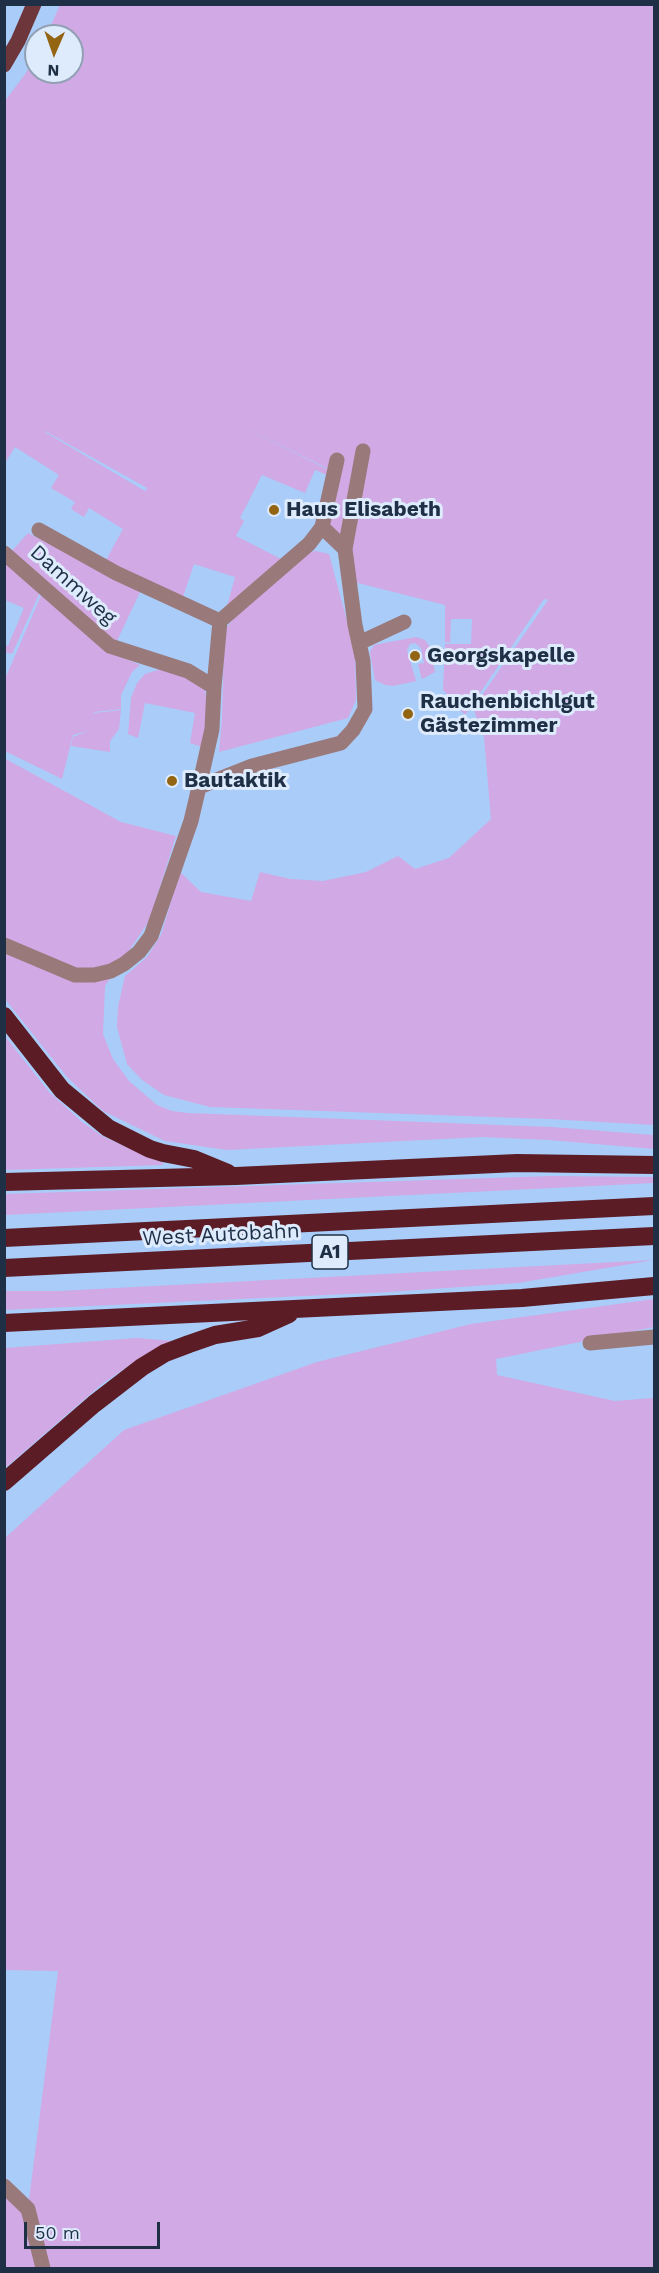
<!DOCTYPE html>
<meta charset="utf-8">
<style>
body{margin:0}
#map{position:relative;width:659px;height:2273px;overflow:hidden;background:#aaccf9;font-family:"Work Sans",sans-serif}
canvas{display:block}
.frame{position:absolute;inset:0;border:6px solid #1f3046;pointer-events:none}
.north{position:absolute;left:24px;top:24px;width:60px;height:60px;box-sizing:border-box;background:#deebfd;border:2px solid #92a0b4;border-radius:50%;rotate:182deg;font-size:16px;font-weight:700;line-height:24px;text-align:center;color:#1f3046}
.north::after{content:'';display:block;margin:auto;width:21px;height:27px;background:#936512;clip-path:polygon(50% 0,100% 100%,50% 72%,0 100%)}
.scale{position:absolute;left:24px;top:2222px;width:136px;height:27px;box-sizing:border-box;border:3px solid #1f3046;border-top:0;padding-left:8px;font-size:18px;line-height:21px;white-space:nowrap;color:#1f3046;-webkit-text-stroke:4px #deebfd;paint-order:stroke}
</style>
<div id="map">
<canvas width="659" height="2273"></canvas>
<div class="frame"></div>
<div class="north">N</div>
<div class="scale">50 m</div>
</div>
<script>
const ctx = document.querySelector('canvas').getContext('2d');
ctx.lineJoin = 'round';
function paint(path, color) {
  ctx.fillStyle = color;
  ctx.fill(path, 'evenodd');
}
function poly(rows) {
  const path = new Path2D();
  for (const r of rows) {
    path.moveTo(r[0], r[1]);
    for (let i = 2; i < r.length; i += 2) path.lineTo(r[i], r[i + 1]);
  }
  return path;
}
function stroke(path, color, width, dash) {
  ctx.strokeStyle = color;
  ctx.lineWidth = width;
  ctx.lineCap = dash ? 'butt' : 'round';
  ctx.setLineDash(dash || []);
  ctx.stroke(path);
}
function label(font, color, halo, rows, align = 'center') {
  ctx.font = font + ' "Work Sans",sans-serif';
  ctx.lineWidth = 6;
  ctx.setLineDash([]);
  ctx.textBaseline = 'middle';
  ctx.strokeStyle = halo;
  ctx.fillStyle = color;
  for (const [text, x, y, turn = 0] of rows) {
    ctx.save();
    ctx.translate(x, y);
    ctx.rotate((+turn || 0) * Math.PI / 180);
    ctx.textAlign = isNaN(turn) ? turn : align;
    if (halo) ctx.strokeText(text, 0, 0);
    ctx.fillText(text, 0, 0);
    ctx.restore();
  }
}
paint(poly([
 [60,5,654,5,654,1125,549,1119,210,1107,164,1095,142,1080,127,1064,117,1027,118,1007,125,976,147,957,161,935,180,872,201,892,251,901,260,872,290,879,323,881,366,872,398,856,415,869,449,858,491,819,484,737,473,708,548,600,544,599,465,715,443,690,445,644,471,644,472,619,451,619,450,643,445,642,445,605,354,582,328,527,339,474,231,421,329,470,327,475,315,470,305,493,262,475,240,518,244,521,236,536,283,560,226,610,235,577,194,564,182,600,106,560,123,529,89,508,84,517,71,509,75,502,51,488,59,475,15,447,5,463,4,102,26,73,36,55,36,72,72,72,72,36,46,36],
 [45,432,45,431,147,488,145,491],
 [28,533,141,590,116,643,11,552],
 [316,551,329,554,355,651,356,700,348,718,219,752,222,719,224,643,227,627,235,617,307,553],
 [5,560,41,590,12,654,5,652,4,645,8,646,24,608,5,600],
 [42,593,120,656,140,665,132,672,121,695,121,709,94,712,88,728,94,713,121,710,119,729,110,741,110,752,71,746,73,737,88,731,73,735,62,779,5,751,5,679],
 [416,637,425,640,430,647,435,672,422,679,418,664,424,663,421,648,415,643,410,644,407,650,416,681,393,686,385,685,375,680,370,652,374,645],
 [161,669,182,674,205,690,208,712,202,747,190,743,195,713,145,703,138,738,128,734,131,698,137,683,145,674],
 [4,758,121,822,176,836,149,921,105,986,103,1034,113,1059,129,1081,157,1105,172,1111,188,1113,552,1127,654,1135,654,1149,549,1140,482,1137,227,1150,165,1141,103,1111,67,1077,5,999],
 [4,1035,49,1092,82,1122,102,1136,163,1163,163,1165,5,1170],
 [551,1176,654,1177,654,1183,5,1215,5,1194],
 [654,1260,518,1283,390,1292,5,1310,5,1291,58,1291],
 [654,1299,654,1327,496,1359,497,1375,615,1401,654,1398,654,2268,5,2268,5,2186,28,2208,58,1971,5,1970,5,1538,124,1430,317,1362,471,1324],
 [137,1338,173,1341,143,1356,102,1384,5,1468,5,1348]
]), '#d1a9e4');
stroke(poly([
 [39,530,116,573,220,621],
 [345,549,363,451],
 [4,553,110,646,188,671,214,687],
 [359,643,404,622],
 [199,787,212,729,214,687,220,621,309,544,322,527],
 [4,945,75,975,94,975,111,971,124,964,139,952,151,936,191,821,199,787,252,766,341,743,353,730,365,709,363,661,355,625,345,549,322,527,337,460],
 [590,1343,654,1337],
 [4,2186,28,2209,43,2268]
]), '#9a797b', 15);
stroke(poly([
 [4,65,18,41,34,4]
]), '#6d363b', 15);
stroke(poly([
 [4,1016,62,1090,108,1128,150,1149,163,1153,194,1159,228,1173],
 [4,1182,236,1176,517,1163,654,1165],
 [4,1238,654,1206],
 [4,1268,654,1236],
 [4,1323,522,1298,654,1286],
 [4,1482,94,1404,142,1367,165,1353,189,1344,215,1335,258,1328,289,1314]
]), '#5b1c25', 18);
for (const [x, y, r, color] of [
 [274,510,6,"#936512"],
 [415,656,6,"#936512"],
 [408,714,6,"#936512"],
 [172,781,6,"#936512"]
]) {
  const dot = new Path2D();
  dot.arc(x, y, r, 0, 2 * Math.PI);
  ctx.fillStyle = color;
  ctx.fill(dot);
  stroke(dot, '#deebfd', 2);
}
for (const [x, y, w] of [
 [330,1252,36]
]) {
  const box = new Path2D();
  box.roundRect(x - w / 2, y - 17, w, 34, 4.5);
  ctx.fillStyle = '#deebfd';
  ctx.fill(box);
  stroke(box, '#1f3046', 1.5);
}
label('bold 20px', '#1f3046', null, [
 ["A1",330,1252]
]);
label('bold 21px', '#1f3046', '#deebfd', [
 ["Haus Elisabeth",286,510],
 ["Georgskapelle",427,656],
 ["Rauchenbichlgut",420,702],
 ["Gästezimmer",420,726],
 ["Bautaktik",184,781]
], 'left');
label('21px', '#1f3046', '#deebfd', [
 ["Dammweg",73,585,42],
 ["West Autobahn",221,1235,-3]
]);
</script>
